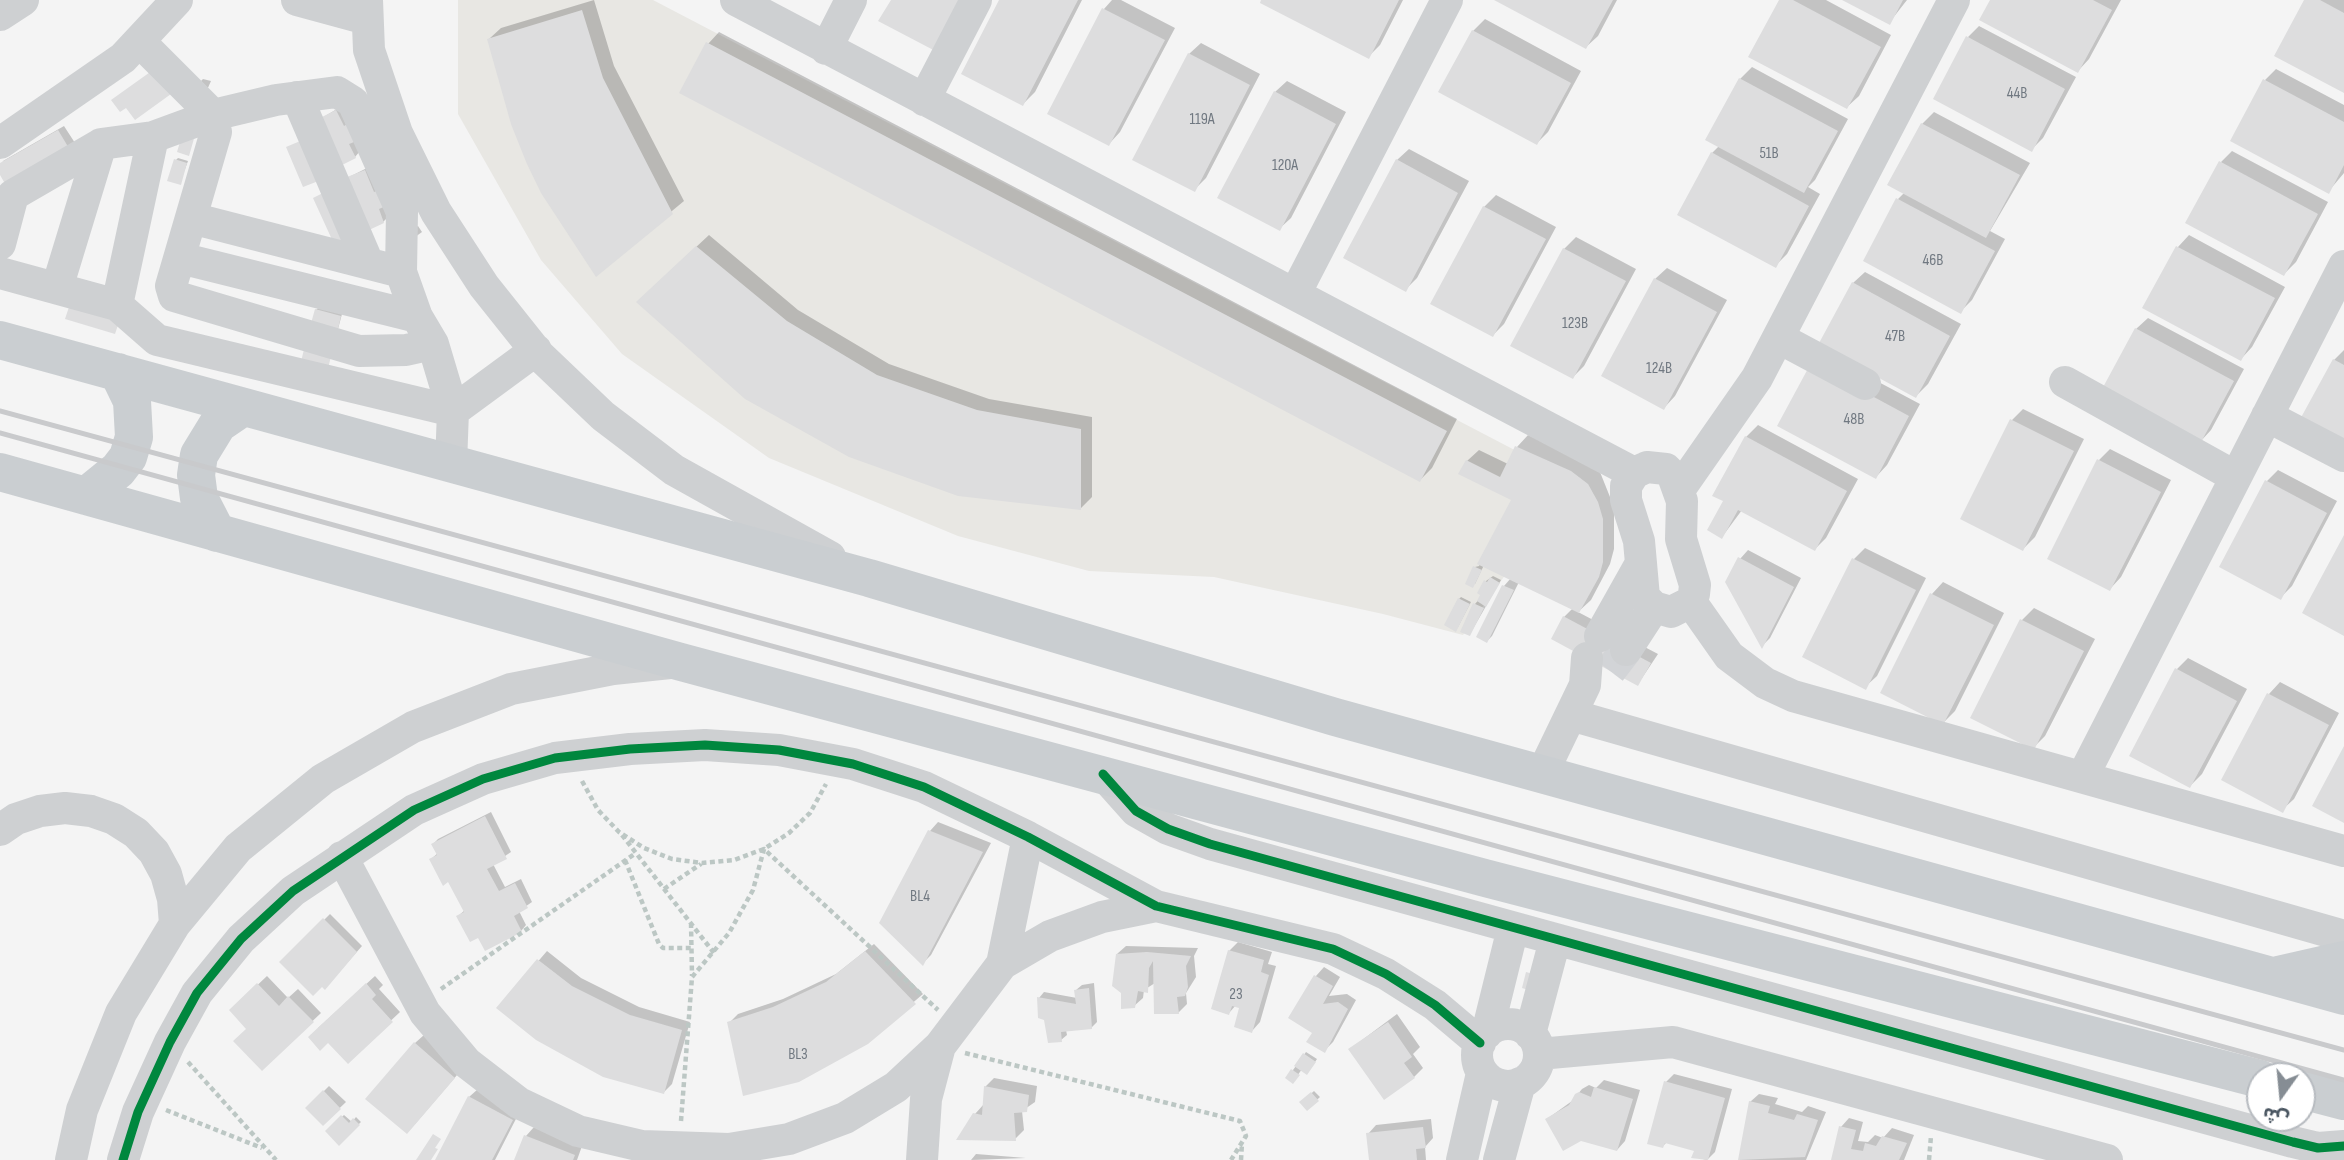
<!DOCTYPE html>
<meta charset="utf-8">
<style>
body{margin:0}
#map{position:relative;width:2344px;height:1160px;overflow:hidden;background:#f4f4f4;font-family:"Sofia Sans Condensed","Noto Sans Arabic",sans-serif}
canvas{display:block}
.north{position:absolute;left:2246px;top:1062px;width:70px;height:70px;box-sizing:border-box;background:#fff;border:2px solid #b7bbc0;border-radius:50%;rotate:195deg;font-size:19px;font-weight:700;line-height:28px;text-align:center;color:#4a5661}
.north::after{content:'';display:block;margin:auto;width:24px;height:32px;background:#868d94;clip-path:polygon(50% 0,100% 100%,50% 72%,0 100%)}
</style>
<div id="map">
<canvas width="2344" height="1160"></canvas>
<div class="north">ش</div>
</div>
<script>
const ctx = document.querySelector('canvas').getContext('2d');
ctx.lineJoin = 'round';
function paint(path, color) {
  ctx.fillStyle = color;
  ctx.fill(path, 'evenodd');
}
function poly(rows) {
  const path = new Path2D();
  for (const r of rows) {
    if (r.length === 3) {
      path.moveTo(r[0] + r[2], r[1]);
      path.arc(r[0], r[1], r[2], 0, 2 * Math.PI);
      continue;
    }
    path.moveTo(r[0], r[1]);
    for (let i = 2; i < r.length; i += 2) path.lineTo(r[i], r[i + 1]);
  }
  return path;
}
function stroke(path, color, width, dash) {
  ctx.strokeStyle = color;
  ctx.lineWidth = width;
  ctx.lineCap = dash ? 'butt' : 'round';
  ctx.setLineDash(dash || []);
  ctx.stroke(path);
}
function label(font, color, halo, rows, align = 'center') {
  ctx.font = font + ' "Sofia Sans Condensed",sans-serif';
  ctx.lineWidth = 7;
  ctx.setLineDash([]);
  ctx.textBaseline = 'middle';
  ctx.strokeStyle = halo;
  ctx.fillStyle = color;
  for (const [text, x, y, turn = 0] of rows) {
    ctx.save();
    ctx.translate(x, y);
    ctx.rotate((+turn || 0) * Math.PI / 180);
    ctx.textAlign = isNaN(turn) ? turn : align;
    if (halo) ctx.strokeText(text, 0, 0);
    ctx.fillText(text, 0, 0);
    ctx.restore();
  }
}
paint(poly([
 [458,0,653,0,1572,480,1463,635,1383,614,1214,577,1089,571,958,536,769,458,622,354,541,260,458,114]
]), '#e8e7e3');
paint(poly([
 [594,0,614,66,684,201,596,274,489,39,501,28],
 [1001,0,1082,0,1035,92,1023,104],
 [1112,0,1121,0,1175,28,1120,132,1109,144,1049,113,1104,9],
 [1263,0,1403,0,1380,45,1368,57],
 [1498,0,1617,0,1598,36,1586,47],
 [1781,0,1826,0,1891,35,1859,96,1847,107],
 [1846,0,1907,0,1889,23],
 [1992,0,2121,0,2089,59,2078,71],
 [2306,0,2344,0,2344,91],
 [1485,19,1581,71,1548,132,1537,143,1473,31],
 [1979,26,2076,77,2043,138,2031,150,1968,37],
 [719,32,1457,419,1432,468,1420,480,708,44],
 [1201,43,1260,74,1206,178,1194,190,1189,54],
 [1752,67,1848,119,1815,180,1808,187,1820,194,1787,254,1775,266,1712,153,1719,146,1708,140,1740,79],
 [2276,69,2344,105,2344,173,2328,192,2265,80],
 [203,79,211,81,207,90,201,81],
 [1287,81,1346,112,1291,218,1279,229,1275,92],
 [342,106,360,151,355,157,320,119],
 [1934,112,2030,163,1990,231,2005,239,1972,300,1961,311,1898,199,1905,192,1889,184,1922,124],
 [64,126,75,143,0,171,3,161],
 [1409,149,1469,181,1417,278,1406,289,1397,160],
 [2232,151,2328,202,2296,262,2284,274,2221,162],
 [178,158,188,161,180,183,176,160],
 [371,166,389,216,383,222,349,177],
 [1496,195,1556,227,1504,324,1493,335,1484,207],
 [418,226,422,232,411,240,409,231],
 [709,235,798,310,889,364,989,399,1092,417,1092,497,1081,508,650,290],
 [2189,235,2285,287,2252,347,2241,359,2145,307,2178,247],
 [1576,237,1636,269,1584,366,1573,377,1513,345,1564,249],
 [1667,268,1727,300,1675,396,1664,408,1655,279],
 [1865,272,1961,324,1928,384,1916,396,1853,283],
 [318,308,342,314,338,329,316,310],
 [2148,318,2244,369,2211,430,2200,442,2136,329],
 [2344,350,2344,446,2334,360],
 [1824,353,1920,404,1887,465,1876,477],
 [2023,409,2084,439,2035,537,2023,549,2012,420],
 [1758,425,1858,479,1826,538,1815,549,1742,510,1722,537,1725,501,1714,495,1746,437],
 [1528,435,1583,460,1600,472,1614,507,1614,549,1610,564,1591,600,1578,612,1658,654,1638,684,1564,617,1573,608,1519,582,1492,636,1487,641,1478,637,1504,586,1511,578,1484,565,1475,584,1475,567,1479,566,1513,499,1467,461,1479,450,1508,464,1517,447],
 [2110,449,2171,480,2121,577,2110,589,2099,460],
 [2278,470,2337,501,2292,586,2280,598,2267,481],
 [1865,548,1926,578,1877,676,1865,687,1854,559],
 [1748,550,1801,578,1770,638,1762,646,1740,559],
 [1493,576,1501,580,1470,634,1475,604,1483,595,1479,593,1486,581],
 [1943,582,2004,613,1955,711,1943,723,1932,594],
 [1461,597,1471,602,1458,627,1459,599],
 [2034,608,2095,639,2045,736,2033,748,1973,718,2022,620],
 [2188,658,2247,689,2202,774,2190,786,2177,669],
 [2280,682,2339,713,2294,799,2282,810,2269,694],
 [491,812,511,852,493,864,505,887,521,879,532,902,519,911,526,925,521,931,479,936,458,916,465,910,449,880,431,859,438,853,433,844,438,839],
 [938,822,991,843,931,955,923,963,930,831],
 [330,914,362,946,326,987,282,962],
 [1238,942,1272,952,1268,964,1276,966,1260,1022,1252,1031,1241,1007,1236,1005,1229,1013,1229,951],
 [874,944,923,994,867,1042,729,1023,738,1014,783,999,836,974],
 [1126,946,1198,948,1194,956,1196,977,1186,993,1187,1004,1178,1013,1155,983,1144,990,1143,998,1134,1006,1117,954],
 [547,951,581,978,639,1007,690,1022,672,1084,663,1093,498,1008],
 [1324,967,1340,977,1329,996,1347,994,1356,1000,1333,1042,1324,1051,1314,1032,1316,976],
 [267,976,288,998,298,989,321,1013,262,1069,248,1028,231,1010],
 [375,976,383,985,379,989,400,1012,348,1061,318,1028],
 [1094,983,1097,1022,1091,1028,1066,1030,1067,1035,1061,1040,1039,998,1044,992,1077,998,1076,990,1082,985],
 [1397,1014,1420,1047,1413,1054,1423,1068,1414,1077,1350,1049],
 [424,1035,463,1068,415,1124,415,1043],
 [1306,1052,1317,1059,1309,1071,1302,1069,1295,1079,1293,1070],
 [1674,1074,1732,1089,1715,1152,1707,1160,1694,1157,1696,1150,1667,1142,1663,1146,1666,1082],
 [994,1078,1037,1086,1035,1102,1022,1111,1024,1130,1015,1139,975,1114,984,1104,985,1087],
 [1604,1080,1640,1090,1625,1141,1617,1150,1547,1119,1572,1101,1582,1089,1589,1085,1596,1088],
 [329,1086,346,1102,323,1124,307,1108],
 [478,1089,520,1111,495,1160,437,1160,469,1097],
 [1314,1091,1320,1097,1308,1108,1302,1102],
 [1759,1094,1778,1098,1775,1104,1802,1112,1808,1106,1826,1112,1806,1160,1739,1160,1750,1102],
 [344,1115,352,1122,356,1117,361,1122,339,1143,327,1131],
 [1849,1118,1863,1122,1858,1141,1868,1142,1875,1135,1883,1138,1892,1128,1914,1135,1904,1160,1833,1160,1841,1127],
 [1431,1119,1433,1138,1425,1147,1426,1160,1371,1160,1368,1134,1376,1125],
 [534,1127,582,1146,577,1160,516,1160,526,1136],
 [976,1154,1026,1158,971,1160]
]), '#0003');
paint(poly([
 [891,0,969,0,941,54,878,21],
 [999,0,1078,0,1023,106,961,74],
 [1261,0,1399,0,1369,59,1260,3],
 [1494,0,1613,0,1586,49],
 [1779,0,1793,0,1881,47,1847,109,1748,57],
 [1842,0,1903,0,1890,25],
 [1990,0,2093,0,2112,10,2078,73,1979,20],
 [2304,0,2320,0,2344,13,2344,93,2274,56],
 [1102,8,1165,40,1109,146,1047,114],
 [582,10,603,78,673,214,596,277,541,193,527,164,511,124,487,39],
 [1472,30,1571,83,1537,145,1438,92],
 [1966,36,2065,89,2032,152,1933,99],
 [706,42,1447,431,1420,482,679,93],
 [1188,53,1250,85,1195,192,1132,160],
 [153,70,171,94,135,120,126,108,120,112,111,100],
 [1739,78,1838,131,1804,193,1705,140],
 [2263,79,2344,122,2344,165,2329,194,2230,141],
 [1274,91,1336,124,1280,231,1217,198],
 [336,110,344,126,351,122,359,140,349,144,356,158,340,166,318,119],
 [1921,123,2020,175,1986,238,1887,185],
 [58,130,70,150,7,187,0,175,0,163],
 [183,132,195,135,189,156,177,152],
 [305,139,321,180,303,187,286,147],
 [1711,152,1809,206,1776,268,1677,215],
 [174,159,187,163,181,185,167,181],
 [1396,159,1458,193,1406,292,1343,258],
 [2219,161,2318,214,2284,276,2185,223],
 [365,170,374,192,382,189,388,205,379,209,384,223,369,230,347,177],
 [329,190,351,236,334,244,313,198],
 [1896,198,1995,251,1961,314,1863,261],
 [1483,206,1546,239,1493,337,1430,304],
 [696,246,787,321,877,375,977,410,1081,429,1081,510,958,496,849,457,745,399,636,302],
 [2176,246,2275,298,2241,361,2142,308],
 [1563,248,1626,281,1573,379,1510,346],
 [1654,278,1717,312,1664,410,1601,376],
 [1852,282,1950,336,1916,398,1818,345],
 [71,301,121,316,115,334,65,319],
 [315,309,341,316,337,333,310,327],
 [2135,328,2234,381,2200,444,2101,391],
 [305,345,332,352,327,373,300,366],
 [2333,359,2344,365,2344,447,2298,423],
 [1811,363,1909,416,1876,479,1777,426],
 [2010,419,2074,451,2023,551,1960,519],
 [1745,436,1847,491,1815,551,1738,510,1722,539,1707,530,1723,501,1712,496],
 [1515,446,1571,471,1588,484,1598,502,1603,519,1603,562,1599,577,1579,613,1477,564,1511,500,1458,474,1466,460,1500,477],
 [2097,459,2161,492,2110,591,2047,559],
 [2265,480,2327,513,2281,600,2219,567],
 [2344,535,2344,636,2302,613],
 [1738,557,1794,587,1762,649,1725,582],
 [1852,558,1916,590,1866,690,1802,657],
 [1473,566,1482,570,1473,588,1465,584],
 [1490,577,1500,583,1486,607,1477,601,1480,595,1477,593,1484,580,1487,582],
 [1502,585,1514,590,1487,643,1476,637],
 [1930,593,1994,625,1943,725,1880,693],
 [1458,598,1470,604,1456,632,1444,625],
 [1473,603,1484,608,1470,636,1460,632],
 [1563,616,1651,663,1638,686,1551,639],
 [2020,619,2084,651,2034,750,1970,718],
 [2175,668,2237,701,2190,788,2129,756],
 [2267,693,2329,725,2283,813,2221,780],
 [2344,746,2344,823,2312,806],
 [485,816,507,859,487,869,499,891,515,883,528,908,514,916,522,932,485,951,478,938,470,942,456,916,464,912,448,882,443,886,429,859,437,855,431,844],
 [928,830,983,852,923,966,879,923],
 [323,918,357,952,325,990,322,987,313,996,279,962],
 [1228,950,1264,960,1261,972,1269,975,1252,1033,1234,1027,1239,1008,1232,1006,1229,1015,1211,1009],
 [865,951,916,1004,868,1044,799,1082,743,1096,727,1022,773,1007,826,982],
 [1147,952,1191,956,1186,966,1188,987,1185,996,1177,997,1179,1014,1154,1014,1153,961,1149,968,1148,993,1138,991,1135,1008,1121,1009,1121,993,1112,986,1116,954],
 [537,959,572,986,630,1015,682,1030,664,1094,603,1077,536,1040,496,1008],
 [1526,972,1540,976,1535,992,1522,988],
 [1314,975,1333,986,1323,1004,1338,1002,1348,1009,1325,1053,1306,1042,1312,1033,1288,1018],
 [257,983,279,1006,288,996,314,1022,262,1071,233,1041,246,1029,229,1010],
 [366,983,376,995,372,999,393,1022,348,1064,328,1043,320,1051,308,1037],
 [1089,988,1092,1029,1061,1032,1062,1042,1048,1043,1044,1020,1038,1018,1037,997,1076,1004,1074,990],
 [1388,1022,1412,1057,1404,1063,1415,1078,1384,1100,1348,1049],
 [414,1042,455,1078,407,1134,365,1099],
 [1303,1053,1316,1062,1307,1075,1294,1066],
 [1291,1069,1300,1075,1293,1084,1285,1078],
 [1664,1081,1725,1098,1708,1160,1691,1158,1694,1151,1665,1143,1663,1148,1647,1144],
 [984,1086,1029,1095,1027,1112,1014,1113,1016,1141,956,1140,973,1113,982,1115],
 [1594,1087,1633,1099,1617,1151,1581,1141,1563,1151,1545,1119,1569,1105,1575,1094,1579,1092,1591,1097],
 [323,1090,341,1109,323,1126,305,1108],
 [1311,1092,1319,1101,1307,1111,1299,1102],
 [468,1096,513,1120,492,1160,435,1160],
 [1749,1101,1770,1106,1768,1113,1794,1120,1797,1114,1818,1120,1805,1157,1738,1160],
 [341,1115,349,1123,353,1118,360,1125,339,1146,325,1131],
 [1839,1126,1856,1130,1851,1149,1863,1151,1865,1143,1876,1146,1882,1136,1907,1143,1899,1160,1831,1160],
 [1423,1127,1426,1148,1416,1149,1417,1160,1369,1160,1366,1133],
 [433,1134,441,1139,435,1148,438,1149,431,1160,416,1160],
 [524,1135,575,1155,573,1160,514,1160]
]), '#ddddde');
stroke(poly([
 [1610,671,1626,650]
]), '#d2d4d7', 32, [32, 16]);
stroke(poly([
 [582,781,598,810,619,832,644,848,672,859,702,863,734,860,764,849,789,833,810,813,826,784],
 [622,835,714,953],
 [625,860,659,944,663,948,691,948],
 [664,889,701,864],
 [691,923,692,976],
 [441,989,636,853],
 [965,1053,1240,1121,1246,1136,1231,1160],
 [188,1062,276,1160],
 [166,1110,262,1148],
 [681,1121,692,977,729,933,753,890,764,849,938,1010],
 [1241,1160,1242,1143],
 [1929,1160,1931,1136]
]), '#bcc7c4', 4.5, [5, 3.5]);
stroke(poly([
 [297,0,367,19],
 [367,0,369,50,397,133,436,212,484,286,539,355,603,416,674,470,830,557],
 [736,0,1634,473],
 [0,15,23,0],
 [139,41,213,115,216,132,171,286,174,296,359,351,406,350,433,344],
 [826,49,851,0],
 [297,97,368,263],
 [924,100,976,0],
 [0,143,123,58,177,0],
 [191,218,401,272],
 [0,244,13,195,101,144,153,137,213,115,276,100,337,92,353,102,402,212,401,272,417,317,433,344,453,411,451,464],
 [180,258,417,317],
 [0,273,117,305,153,137],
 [57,288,101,144],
 [1296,292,1447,0],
 [117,305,157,340,453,411,536,350],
 [1779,338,1865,384],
 [2065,382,2236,477],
 [2267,416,2344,456],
 [1647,467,1666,469,1673,476,1682,501,1681,539,1695,585,1694,594,1691,602,1671,612,1654,607,1644,597,1639,541,1626,500,1626,486,1634,473,1647,467],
 [1679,490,1757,378,1954,0],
 [1691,602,1729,656,1765,683,1793,696,2344,851],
 [1600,636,1641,563],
 [1626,650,1654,607],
 [1571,715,2344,936],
 [1543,772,1585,685,1587,658],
 [1103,774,1136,811,1168,829,1210,844,2293,1142,2318,1148,2344,1146],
 [2083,776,2344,266],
 [0,830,16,819,40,811,65,808,91,811,114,819,136,833,154,852,166,874,173,899,175,924],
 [342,857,425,1013,467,1063,519,1103,578,1131,642,1146,729,1149,789,1139,845,1118,896,1087,940,1046,1002,964,1050,936,1102,917,1156,906],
 [1002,964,1028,837],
 [1508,1055,31],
 [1487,1033,1513,928],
 [1530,1034,1555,940],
 [1539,1054,1673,1042,2107,1160],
 [71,1160,82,1110,121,1013,175,924,238,848,323,779,413,727,511,689,613,669,670,663],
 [123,1160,138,1112,170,1042,197,993,241,939,293,891,414,810,483,779,555,758,630,749,705,745,779,750,853,764,924,787,1028,837,1156,906,1333,949,1386,974,1435,1005,1480,1043],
 [922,1160,926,1099,940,1046],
 [1462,1160,1482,1073],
 [1499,1160,1520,1083]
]), '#ced0d2', 32);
stroke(poly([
 [0,340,869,578,1335,717,2344,996],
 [0,472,681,662,1485,878,2260,1079],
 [86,496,118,470,128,457,134,437,132,401,118,372],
 [217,533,199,498,196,475,199,455,218,424,243,407],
 [2278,975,2344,960],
 [2302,1090,2344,1101]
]), '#caced1', 38);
stroke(poly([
 [0,411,2344,1050],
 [0,433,2344,1080]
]), '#c9cacc', 5);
stroke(poly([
 [1103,774,1136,811,1168,829,1210,844,2293,1142,2318,1148,2344,1146],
 [123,1160,138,1112,170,1042,197,993,241,939,293,891,414,810,483,779,555,758,630,749,705,745,779,750,853,764,924,787,1028,837,1156,906,1333,949,1386,974,1435,1005,1480,1043]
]), '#00873e', 9);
label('16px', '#707881', null, [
 ["44B",2017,94],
 ["119A",1202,120],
 ["51B",1769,154],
 ["120A",1285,166],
 ["46B",1933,261],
 ["123B",1575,324],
 ["47B",1895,337],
 ["124B",1659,369],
 ["48B",1854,420],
 ["BL4",920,897],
 ["23",1236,995],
 ["BL3",798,1055]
]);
</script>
